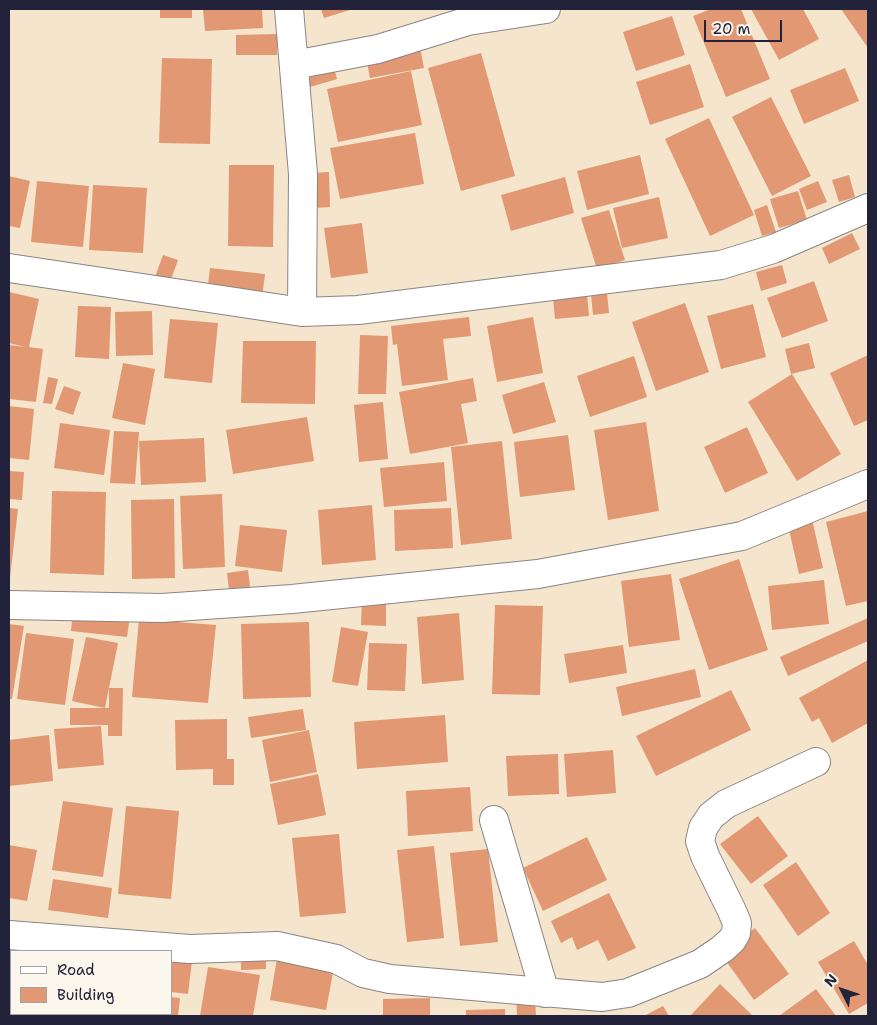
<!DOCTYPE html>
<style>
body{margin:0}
#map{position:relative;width:877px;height:1025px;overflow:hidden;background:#f4e5cc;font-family:"Shantell Sans",sans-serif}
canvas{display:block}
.frame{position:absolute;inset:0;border:10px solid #22223b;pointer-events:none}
.legend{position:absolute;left:10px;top:950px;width:162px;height:65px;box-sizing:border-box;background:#fbf7ec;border:1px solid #a4a2a5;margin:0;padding:6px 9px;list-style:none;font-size:15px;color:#22223b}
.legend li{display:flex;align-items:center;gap:10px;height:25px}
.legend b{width:25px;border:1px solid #a4a2a5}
.north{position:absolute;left:817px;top:965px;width:50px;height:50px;-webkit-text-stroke:4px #fbf7ec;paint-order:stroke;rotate:311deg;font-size:14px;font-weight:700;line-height:20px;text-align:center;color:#22223b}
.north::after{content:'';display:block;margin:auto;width:18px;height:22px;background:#22223b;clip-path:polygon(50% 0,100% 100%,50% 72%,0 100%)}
.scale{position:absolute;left:704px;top:20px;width:78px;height:22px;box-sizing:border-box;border:2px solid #22223b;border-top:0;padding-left:6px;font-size:15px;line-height:18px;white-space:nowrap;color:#22223b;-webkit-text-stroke:4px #fbf7ec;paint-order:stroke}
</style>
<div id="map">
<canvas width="877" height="1025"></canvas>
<div class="frame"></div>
<ul class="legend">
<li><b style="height:6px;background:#fff"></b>Road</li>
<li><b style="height:14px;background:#e29872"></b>Building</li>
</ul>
<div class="north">N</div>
<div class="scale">20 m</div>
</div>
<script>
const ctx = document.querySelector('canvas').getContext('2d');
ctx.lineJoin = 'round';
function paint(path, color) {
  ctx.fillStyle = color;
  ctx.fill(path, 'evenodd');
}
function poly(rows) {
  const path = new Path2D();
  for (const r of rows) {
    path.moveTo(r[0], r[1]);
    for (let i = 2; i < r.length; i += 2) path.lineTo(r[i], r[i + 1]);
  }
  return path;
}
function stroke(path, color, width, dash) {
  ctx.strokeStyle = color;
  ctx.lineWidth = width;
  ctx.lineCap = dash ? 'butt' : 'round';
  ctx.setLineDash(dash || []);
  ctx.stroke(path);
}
paint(poly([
 [160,9,192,9,192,18,160,18],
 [203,9,262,9,263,28,205,31],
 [321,9,353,9,324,18],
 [711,9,741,9,770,79,726,97,693,16],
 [751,9,803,9,819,39,779,60],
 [841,9,868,9,868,48],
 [672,16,685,55,636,71,623,32],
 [277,34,277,55,236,55,236,35],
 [420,47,424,68,370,78,366,57],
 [481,53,515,176,461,191,428,68],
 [162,58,212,59,210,144,159,143],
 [333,64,337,79,310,87,307,72],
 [690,64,704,107,650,125,636,82],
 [845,68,859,101,804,124,790,90],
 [411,71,422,125,338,142,327,89],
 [771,97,811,176,772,196,732,117],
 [709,118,754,215,710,236,665,139],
 [415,133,424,184,340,199,330,148],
 [640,155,649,194,587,210,577,171],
 [229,165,274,165,273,247,228,246],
 [329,172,330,207,315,208,313,173],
 [849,175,855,197,839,202,832,180],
 [9,176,30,181,20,228,9,226],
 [565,177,574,213,511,231,501,195],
 [37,181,89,186,83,247,31,242],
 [818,181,827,202,807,210,799,189],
 [93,185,147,188,143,253,89,250],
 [798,191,807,220,779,228,770,199],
 [659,197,668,238,622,248,613,208],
 [767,205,776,232,762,236,754,210],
 [609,210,625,260,597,269,581,218],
 [362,223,368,273,331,278,324,228],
 [852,233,860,249,829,264,822,248],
 [163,255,178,260,170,282,155,277],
 [782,265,787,283,761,291,756,272],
 [210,268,265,274,262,298,207,292],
 [814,281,828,321,782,338,767,298],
 [9,292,39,299,29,347,43,349,36,402,9,399,9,345,25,347,9,343],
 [607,293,609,313,593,315,591,294],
 [587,294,589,316,555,319,553,298],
 [685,303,709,372,656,391,632,322],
 [753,304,766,357,721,369,707,316],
 [78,306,111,307,109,359,75,357],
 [152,311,153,355,116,356,115,312],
 [469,317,471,336,443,339,448,380,402,386,397,344,393,345,391,326],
 [533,317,543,373,497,382,487,326],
 [170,319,218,323,212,383,164,378],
 [360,335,388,336,386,394,358,394],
 [243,341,316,341,315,404,241,403],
 [809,343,815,368,791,374,785,349],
 [868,355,868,420,854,426,830,373],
 [634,356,647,397,590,417,577,376],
 [123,363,155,369,145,425,112,418],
 [792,374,841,454,797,481,748,402],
 [48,377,58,379,52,404,43,403],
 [473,378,477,401,461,404,468,443,410,454,399,392],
 [544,382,556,422,513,434,502,395],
 [64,386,81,392,73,415,55,409],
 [383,402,388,459,359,462,354,405],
 [9,406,34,409,29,460,9,458],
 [307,417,314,461,233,474,226,430],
 [646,422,659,511,608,520,594,430],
 [60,423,110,430,104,475,54,468],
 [747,427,768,473,725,493,704,447],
 [114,431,139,432,135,484,110,483],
 [568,435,575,490,520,497,514,442],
 [204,438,206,482,141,485,139,441],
 [502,441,512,539,461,545,451,447],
 [444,462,447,501,384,507,380,468],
 [9,471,24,472,22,500,9,499],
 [52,491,106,492,104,575,50,573],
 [222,494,225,567,183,569,180,496],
 [174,499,175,578,132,579,131,500],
 [372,505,376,560,322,565,318,510],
 [9,508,18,509,10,578,9,578],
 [451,508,453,548,395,551,394,510],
 [868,511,868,601,846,606,826,522],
 [812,519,823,568,799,574,788,525],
 [240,525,287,530,282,572,235,566],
 [739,559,768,650,709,670,679,579],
 [248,570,250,587,229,590,227,573],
 [671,574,680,640,629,647,621,581],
 [824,580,829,624,772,630,768,586],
 [362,599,386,599,386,626,361,625],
 [495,605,543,606,540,695,492,694],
 [73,610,130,616,127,637,71,631],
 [459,613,464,680,422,684,417,617],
 [868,618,868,641,788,676,780,657],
 [139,619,216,625,208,703,132,697],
 [309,622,311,697,243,699,241,624],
 [9,624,24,626,12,699,9,699],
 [341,627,368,632,358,686,332,682],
 [26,633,74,639,65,705,17,699],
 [86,637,118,643,105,708,72,701],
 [369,643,407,644,405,691,367,690],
 [623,645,627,673,569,683,564,654],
 [868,660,868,723,832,743,819,718,812,722,799,698],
 [695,669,701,697,622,716,616,687],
 [109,688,123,688,122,736,108,736,108,725,70,725,70,708,109,708],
 [731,690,751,730,656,776,636,736],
 [303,709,306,730,251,738,248,717],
 [445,715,448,762,357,769,354,722],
 [227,719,227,759,234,759,234,785,213,785,213,769,176,770,175,720],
 [101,726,104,765,58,769,54,729],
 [309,730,317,772,270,782,262,740],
 [49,735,53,781,9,786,9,740],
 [613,750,616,793,567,797,564,754],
 [558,754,559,794,508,796,506,756],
 [318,774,326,815,278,825,270,784],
 [470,787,473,831,408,836,406,791],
 [63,801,113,808,103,877,52,870],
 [126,806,179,811,171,899,118,894],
 [758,816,788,856,751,884,720,844],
 [339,834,346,913,300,917,292,838],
 [587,837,607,880,543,911,523,868],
 [9,845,37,850,27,901,9,898],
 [434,846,444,938,407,942,397,850],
 [488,849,498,942,460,946,450,853],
 [796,862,830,913,798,936,763,885],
 [53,879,112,888,108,918,48,910],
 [609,893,636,948,608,961,598,940,577,950,572,937,561,943,551,921],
 [755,928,789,974,754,1000,721,954],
 [854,941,868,965,868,1003,849,1014,818,962],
 [278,953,335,962,326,1010,270,1000],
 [241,955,266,955,266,969,241,970],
 [171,959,192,961,188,994,171,992],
 [9,963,11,964,11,1014,33,1014,33,1016,9,1016],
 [208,967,260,975,253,1016,200,1016],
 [720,984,753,1016,690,1016],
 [816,989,836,1016,779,1016],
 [535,996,536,1016,517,1016,516,997],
 [171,997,180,998,178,1016,85,1016,85,1014,171,1014],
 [430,998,430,1016,383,1016,383,999],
 [663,1006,669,1016,644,1016],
 [505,1009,505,1016,466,1016,466,1010]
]), '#e29872');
const minor = poly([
 [289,9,303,174,302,312],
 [294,65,378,49,468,21,546,9],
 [9,268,302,312,358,310,721,265,773,249,868,208],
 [9,605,162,608,292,599,538,574,742,536,868,484],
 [494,820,545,993],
 [9,935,190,949,277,946,336,959,363,973,390,979,602,997,628,993,700,964,722,949,732,940,736,933,737,923,732,911,705,856,700,841,703,828,711,816,726,804,816,762]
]);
stroke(minor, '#8b8484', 30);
stroke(minor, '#fff', 28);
</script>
